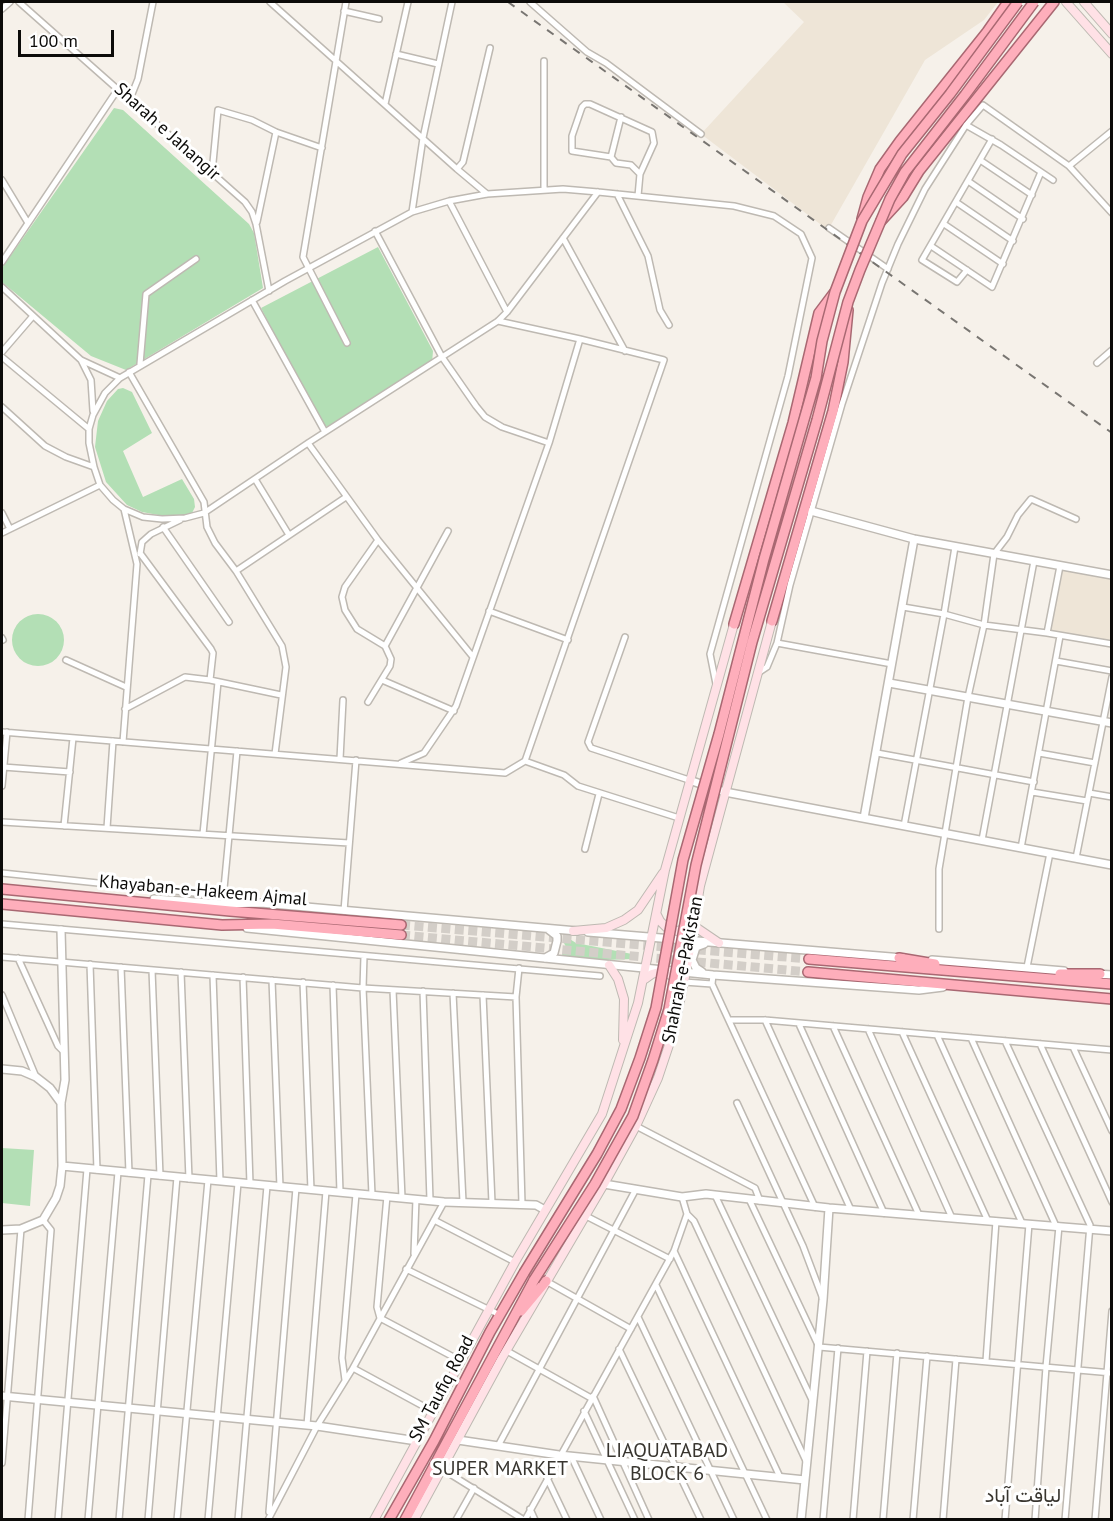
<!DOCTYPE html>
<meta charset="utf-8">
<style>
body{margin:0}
#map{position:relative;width:1113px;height:1521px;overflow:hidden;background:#f6f1ea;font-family:"PT Sans",sans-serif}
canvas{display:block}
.frame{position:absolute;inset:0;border:3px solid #0c0b09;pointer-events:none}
.scale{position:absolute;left:18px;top:30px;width:96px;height:27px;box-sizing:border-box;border:3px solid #0c0b09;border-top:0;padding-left:8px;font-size:18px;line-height:21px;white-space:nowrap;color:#0c0b09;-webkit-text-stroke:4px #fff;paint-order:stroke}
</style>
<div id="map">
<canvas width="1113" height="1521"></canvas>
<div class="frame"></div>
<div class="scale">100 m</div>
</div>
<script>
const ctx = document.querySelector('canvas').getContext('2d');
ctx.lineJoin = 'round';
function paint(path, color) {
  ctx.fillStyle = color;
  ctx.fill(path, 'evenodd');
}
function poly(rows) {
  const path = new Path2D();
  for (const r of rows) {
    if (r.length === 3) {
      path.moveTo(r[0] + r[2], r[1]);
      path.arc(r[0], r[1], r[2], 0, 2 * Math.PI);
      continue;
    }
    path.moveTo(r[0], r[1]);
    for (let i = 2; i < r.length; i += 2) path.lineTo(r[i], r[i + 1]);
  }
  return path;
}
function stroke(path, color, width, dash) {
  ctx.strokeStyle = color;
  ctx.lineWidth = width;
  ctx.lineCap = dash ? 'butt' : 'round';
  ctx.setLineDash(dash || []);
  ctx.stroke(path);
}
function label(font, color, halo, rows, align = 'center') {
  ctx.font = font + ' "PT Sans",Vazirmatn,sans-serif';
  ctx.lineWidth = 6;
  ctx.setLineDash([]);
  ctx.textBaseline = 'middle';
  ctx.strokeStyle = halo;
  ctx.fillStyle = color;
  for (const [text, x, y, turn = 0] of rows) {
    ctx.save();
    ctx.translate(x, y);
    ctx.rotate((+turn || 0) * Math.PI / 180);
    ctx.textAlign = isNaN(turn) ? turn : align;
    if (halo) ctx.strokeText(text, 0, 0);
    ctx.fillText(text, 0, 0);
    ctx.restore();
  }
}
paint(poly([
 [783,2,998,2,984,20,925,60,828,230,701,134,804,22],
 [1059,566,1111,576,1111,646,1047,633]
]), '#eee5d7');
paint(poly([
 [114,108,123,110,249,224,254,233,263,288,126,370,91,356,2,282,2,268],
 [378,247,433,351,432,363,330,426,322,427,261,308],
 [123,388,132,392,152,433,123,451,143,497,182,479,194,499,195,507,192,513,184,517,169,517,142,512,127,505,106,482,95,447,98,421,107,401,118,389],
 [38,640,26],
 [565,936,576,943,632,954,633,959,604,960,563,958,562,955,566,947,563,941],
 [2,1148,34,1150,30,1206,2,1203]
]), '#b3dfb5');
stroke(poly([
 [401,925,809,959],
 [401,935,808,972]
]), '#d3cec8', 9, [9, 4.5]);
const minor = poly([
 [19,2,245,202,252,212,256,224,269,291],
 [270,2,457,169],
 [346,2,303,257,347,343],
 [530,2,587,52,606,63,701,134],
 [2,9,10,2],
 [344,11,379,19],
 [396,54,438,64],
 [130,99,138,79,153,2],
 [385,104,408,2],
 [966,125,1001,145,1053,180],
 [611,157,621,117],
 [980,160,1032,195],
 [1069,166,1112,131],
 [212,173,218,110,252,120,276,132,322,148],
 [2,180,28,223],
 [968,181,1023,219],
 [544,190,544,61],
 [598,192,507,312,498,321,308,443,204,513,185,518,162,519,143,517,124,509,113,500,100,485,94,467,89,443,89,429,93,415,105,393,120,378,285,281,412,212,449,201,487,194,563,189,598,192,734,206,774,216,801,234,812,258,788,376,710,654,716,684],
 [487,194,457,169,463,162,490,48],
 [617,194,648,256,660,310,669,325],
 [638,196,640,174,654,143,652,132,590,104,585,104,582,107,572,136,572,151,611,157,616,163,631,165,640,174],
 [449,201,507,312],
 [956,202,1013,241],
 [412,212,423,138,452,2],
 [257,222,276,132],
 [944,224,1003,264],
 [829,228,888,269],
 [375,231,442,357,476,406,485,417,502,427,549,443],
 [563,238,625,351],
 [931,246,992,287,1041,172],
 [2,262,118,89],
 [967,270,957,282,922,260,992,139],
 [2,287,81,360,120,378],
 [252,300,325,432],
 [2,352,33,316],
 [2,357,89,429],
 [81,360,91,380,93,411],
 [1097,363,1112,350],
 [140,364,146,294,196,259],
 [129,372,204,502,207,527,215,543,236,571,282,646,286,667,275,754],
 [2,407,45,446,66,457,94,467],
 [308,443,378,540,473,657],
 [255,479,289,535],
 [2,513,10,529],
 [163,527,229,622],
 [2,533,100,485],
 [378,540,345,587,342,597,345,610,357,629,385,646],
 [140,553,211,649,213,653,210,680],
 [140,554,142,542,151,534,180,520],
 [1060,566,1047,633,1112,644],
 [236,571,346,497],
 [903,607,944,614,984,625,1047,633],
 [489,611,568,640],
 [625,637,588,742,591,748,689,780],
 [2,638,3,640],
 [777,643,892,664],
 [66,660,126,687],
 [1056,661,1112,671],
 [758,673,767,667,777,643,790,585,842,404,882,283,898,244,925,189,966,125,983,105,1069,166,1112,213],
 [382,680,454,711],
 [368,702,390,666,391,659,385,646,448,531],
 [125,709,185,677,210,680,281,695],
 [2,732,505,773,525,761,664,360,580,339,498,321],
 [123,742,137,564,124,509],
 [877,753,1034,782],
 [1039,753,1095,763],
 [340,759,343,700],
 [525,761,564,775,578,786,679,818],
 [401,763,424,753,456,706,549,443,580,339],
 [3,767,70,772],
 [2,786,7,732],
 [1032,792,1087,801],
 [1089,793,1112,797],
 [2,822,349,843],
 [64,826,73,738],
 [904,826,944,614,955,547],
 [107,828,113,741],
 [203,834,218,682],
 [982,840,1034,561],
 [1021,848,1060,636],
 [585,849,599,794],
 [1076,858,1112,677],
 [2,873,223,896,251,901],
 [223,899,237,751],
 [344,911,356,760],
 [2,924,600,976],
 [939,929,939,869,968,697,984,625,994,554,1007,537,1018,515,1031,499,1076,519],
 [364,956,363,988,372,1195],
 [2,957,363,988,516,997],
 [18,958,58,1046,64,1052],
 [90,964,97,1170],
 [121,967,129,1173],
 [1027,967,1050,853],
 [519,968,516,997,522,1204],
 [152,970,160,1176],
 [181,972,189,1179],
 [213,975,220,1181],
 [713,975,712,984,815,1207],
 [243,977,250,1184],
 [272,980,280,1187],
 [303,982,311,1190],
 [684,982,712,984],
 [333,985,340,1192],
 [393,990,402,1198],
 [423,991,430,1200],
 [453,993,463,1202],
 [2,995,36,1077],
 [483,995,492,1203],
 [729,1020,765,1020,1112,1050],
 [765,1020,851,1210],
 [799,1024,884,1213],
 [833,1026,919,1215],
 [868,1029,952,1218],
 [902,1032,988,1221],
 [937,1035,1022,1223],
 [971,1038,1056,1226],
 [1005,1041,1090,1225,1065,1520],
 [1040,1044,1112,1202],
 [1073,1047,1112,1131],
 [737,1103,803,1246,823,1299],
 [636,1126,755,1188,760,1201],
 [715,1195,813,1402],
 [387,1196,377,1307,380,1318,461,1361],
 [749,1199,819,1347,1112,1373],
 [687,1214,694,1221,807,1463],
 [586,1216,670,1259],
 [434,1220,515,1262],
 [674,1251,780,1477],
 [414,1254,416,1199],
 [406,1269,500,1315],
 [546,1281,631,1329],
 [656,1285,767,1520],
 [638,1317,734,1520],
 [619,1349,701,1520],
 [507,1351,591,1398],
 [986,1361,996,1221],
 [353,1368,434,1412],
 [345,1380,342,1358,356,1194],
 [593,1396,649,1520],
 [584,1411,635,1520],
 [307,1425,326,1191],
 [498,1446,636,1189],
 [571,1456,601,1520],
 [2,1463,21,1229],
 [442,1469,524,1520],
 [547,1478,567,1520],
 [530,1509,535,1520],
 [269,1512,296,1188],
 [28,1520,51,1230,43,1220],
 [58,1520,87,1169],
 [88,1520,118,1172],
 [119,1520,148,1175],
 [148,1520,177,1177],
 [177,1520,208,1180],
 [208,1520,238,1183],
 [238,1520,267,1186],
 [268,1520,317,1426,353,1368,444,1202],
 [456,1520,474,1488],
 [525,1520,674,1251,687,1214,682,1197],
 [823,1520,838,1348],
 [853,1520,867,1351],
 [883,1520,897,1353],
 [913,1520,927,1356],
 [943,1520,956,1359],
 [1005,1520,1029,1224],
 [1035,1520,1046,1367,1059,1226],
 [1095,1520,1112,1311]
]);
const tertiary = poly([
 [811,511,914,539,1112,575],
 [889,683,1112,723],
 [689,780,725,792,1112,865],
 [864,818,914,539],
 [154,899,223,904,261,903,577,931],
 [247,928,713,975,919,990,943,987],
 [588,932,903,958],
 [545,958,554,953,557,941,557,936,548,929],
 [932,960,1064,971],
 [702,972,696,968,692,960,696,947,704,944],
 [1096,974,1112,975],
 [2,1069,22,1071,36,1077,50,1088,61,1103],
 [62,1166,444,1202,536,1205,545,1210],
 [604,1184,682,1197,706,1194,829,1208,1112,1231],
 [2,1230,21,1229,43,1220,56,1198,60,1186,62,1166,61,1103,65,1080,61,930],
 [2,1396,317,1426,417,1441],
 [458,1440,559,1455,805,1480],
 [801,1520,823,1300,829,1208]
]);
const secondary = poly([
 [1066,2,1112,54],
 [1084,2,1112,34],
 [657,915,660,921,667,928,677,931,688,928],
 [694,926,719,943],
 [573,931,606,928,624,920,638,910,663,873],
 [609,965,618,979,624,999,623,1040],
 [645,979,652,974,659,972,667,973,678,980],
 [374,1520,515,1262,602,1114,638,1003,665,870,734,624],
 [414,1520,502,1358,604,1184,636,1126,658,1078,674,1030,686,972,700,886,772,621]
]);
const trunk = poly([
 [862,219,868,197,880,169,900,141,987,32,1008,2],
 [881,221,903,197,919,171,1054,2],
 [772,621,833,411,843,362,848,310],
 [734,624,793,423,819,313,834,293],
 [2,889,230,911,401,925],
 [2,904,222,925,272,924,401,935],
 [899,958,935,964],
 [809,959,1112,984],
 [808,972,1112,999],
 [1060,974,1100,974],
 [521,1311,546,1281],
 [389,1520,434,1441,490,1332,524,1273],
 [405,1520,534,1280]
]);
stroke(minor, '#beb9b2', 8);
stroke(tertiary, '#beb9b2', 10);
stroke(secondary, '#beb9b2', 10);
stroke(trunk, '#a96872', 12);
stroke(minor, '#fff', 5);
stroke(tertiary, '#fff', 7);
stroke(secondary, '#ffe1e6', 8);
stroke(trunk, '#feaebb', 9);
stroke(poly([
 [508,2,1112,433]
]), '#787571', 2, [8, 8]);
const trunkBridge = poly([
 [524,1273,597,1154,621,1109,640,1058,656,1008,683,860,719,734,764,559,816,378,822,341,835,292,862,221,902,154,950,94,1018,2],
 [534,1280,595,1184,633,1116,653,1060,669,1009,696,865,752,642,817,420,848,302,860,270,890,199,905,172,965,95,1034,2]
]);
stroke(trunkBridge, '#a96872', 12, []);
stroke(trunkBridge, '#feaebb', 9);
label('18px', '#0c0b09', '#fff', [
 ["Sharah e Jahangir",167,132,42],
 ["Khayaban-e-Hakeem Ajmal",203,891,5],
 ["Shahrah-e-Pakistan",683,970,-79],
 ["SM Taufiq Road",442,1389,-62]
]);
label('20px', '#38352f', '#fff', [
 ["LIAQUATABAD",667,1451],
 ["BLOCK 6",667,1474],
 ["SUPER MARKET",500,1469],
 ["لیاقت آباد",1023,1496]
]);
</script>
